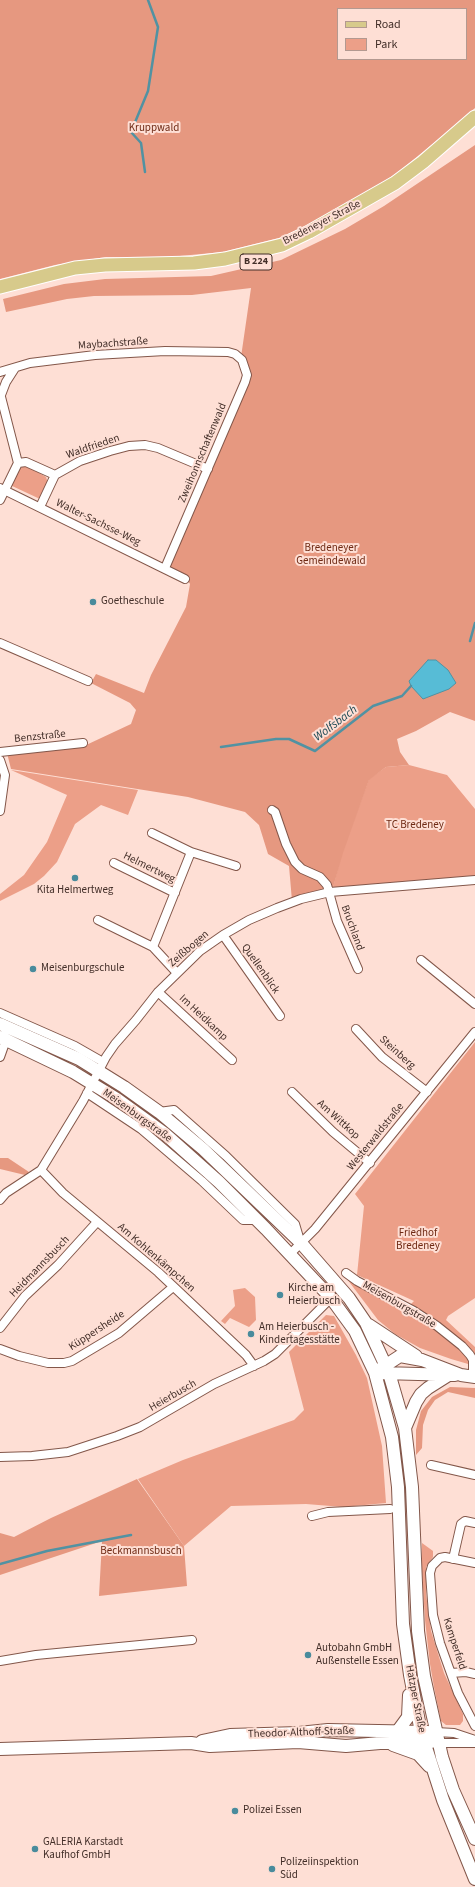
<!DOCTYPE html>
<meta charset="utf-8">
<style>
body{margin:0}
#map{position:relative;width:475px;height:1887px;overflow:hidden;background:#fedfd5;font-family:"Source Sans 3",sans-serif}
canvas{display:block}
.legend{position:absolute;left:337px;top:8px;width:130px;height:52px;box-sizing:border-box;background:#fedfd5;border:1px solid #b39990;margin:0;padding:5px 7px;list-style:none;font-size:12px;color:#432f29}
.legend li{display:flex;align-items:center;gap:8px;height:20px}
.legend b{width:20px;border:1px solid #b39990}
</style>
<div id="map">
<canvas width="475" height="1887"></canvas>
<ul class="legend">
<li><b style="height:5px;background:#d7ca8b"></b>Road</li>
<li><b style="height:11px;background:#ec9f88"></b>Park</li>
</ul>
</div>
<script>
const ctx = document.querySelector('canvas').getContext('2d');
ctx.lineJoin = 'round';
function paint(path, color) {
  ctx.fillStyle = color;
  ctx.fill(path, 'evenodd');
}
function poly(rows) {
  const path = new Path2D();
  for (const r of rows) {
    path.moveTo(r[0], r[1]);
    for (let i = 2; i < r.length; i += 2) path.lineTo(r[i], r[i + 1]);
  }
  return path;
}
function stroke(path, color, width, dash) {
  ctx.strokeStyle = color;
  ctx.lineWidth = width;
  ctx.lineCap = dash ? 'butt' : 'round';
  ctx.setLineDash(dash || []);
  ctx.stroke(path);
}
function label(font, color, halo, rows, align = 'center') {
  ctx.font = font + ' "Source Sans 3",sans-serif';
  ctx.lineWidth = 4;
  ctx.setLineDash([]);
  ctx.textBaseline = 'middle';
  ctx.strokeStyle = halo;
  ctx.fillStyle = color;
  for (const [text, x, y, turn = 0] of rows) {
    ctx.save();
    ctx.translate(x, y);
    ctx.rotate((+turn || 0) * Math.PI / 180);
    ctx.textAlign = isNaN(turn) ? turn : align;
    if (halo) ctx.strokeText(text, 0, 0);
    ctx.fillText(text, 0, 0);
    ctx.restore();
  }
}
paint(poly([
 [22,467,29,467,46,477,48,483,40,499,10,485,18,469],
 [409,765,447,775,475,809,475,879,332,891,342,853,369,779,386,767],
 [11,770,138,790,128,815,101,805,75,824,57,862,44,876,34,884,0,901,0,894,24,875,47,842,67,795],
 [475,1042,475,1298,448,1316,446,1320,475,1347,475,1366,451,1359,420,1348,395,1334,378,1320,347,1279,406,1309,414,1301,357,1275,364,1206,355,1194],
 [245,1288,255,1297,256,1320,249,1327,230,1318,225,1324,221,1321,235,1306,233,1290],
 [326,1315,334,1316,356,1355,367,1378,382,1446,386,1503,343,1507,306,1504,231,1506,184,1546,138,1479,183,1460,294,1420,304,1410,289,1352],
 [422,1543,433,1551,433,1557,426,1567,426,1594,431,1631,444,1673,463,1714,463,1721,460,1725,446,1725,441,1721,434,1687,430,1664,425,1620,422,1571]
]), '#ec9f88');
paint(poly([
 [0,0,475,0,475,108,456,125,397,173,364,194,306,226,279,238,223,252,158,258,106,257,55,265,0,279],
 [338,9,466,9,466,59,338,59],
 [475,145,475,721,450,712,416,731,397,739,400,752,409,765,386,767,369,780,343,853,332,891,292,901,289,866,268,854,259,825,245,812,188,797,11,769,7,753,84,746,131,724,136,710,130,703,91,683,96,674,144,693,151,675,186,607,190,584,186,578,166,567,246,383,241,357,251,288,192,295,94,296,67,299,6,312,3,299,64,284,105,279,211,276,281,260,345,229,384,206],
 [0,1158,8,1158,29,1172,25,1175,0,1169],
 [450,1387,475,1388,475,1398,448,1392,435,1400,428,1410,423,1425,422,1448,416,1455,416,1430,421,1411,432,1397],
 [137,1479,184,1546,187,1586,99,1596,102,1541,0,1575,0,1533,14,1537,51,1518]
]), '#e69880');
const water = poly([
 [428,660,436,660,448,670,456,683,449,689,423,699,411,686,409,681,428,660]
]);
paint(water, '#57bcd6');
stroke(water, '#5192a2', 1);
stroke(poly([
 [145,172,141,143,131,132,148,91,158,27,148,0],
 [470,641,475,623],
 [221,747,276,739,289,739,315,751,373,706,402,696,411,686],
 [0,1564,47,1551,131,1535]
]), '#5192a2', 2.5);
const street = poly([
 [0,372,30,363,95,355,165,351,228,352,235,354,242,360,247,375,245,382,165,568],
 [0,393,18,463],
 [1,395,6,382,15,368],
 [55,475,80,461,110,451,129,446,145,445,158,448,208,469],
 [0,488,185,579],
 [0,500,18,463,26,462,55,475,40,507],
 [0,643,88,681],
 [0,752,83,743],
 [0,760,5,775,0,811],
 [272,810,275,812,286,844,295,862,302,869,320,877,327,885,337,921,358,969],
 [152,833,191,852,236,866],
 [114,863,175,893],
 [98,920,153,947,177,973],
 [223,935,280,1016],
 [153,947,191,852],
 [421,960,475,1004],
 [158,992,232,1060],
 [0,1013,75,1046,103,1062],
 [356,1029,382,1057,427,1092],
 [0,1057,6,1040],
 [292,1092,333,1132,370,1163],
 [87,1093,141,1129,202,1181,243,1220,257,1220],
 [159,1112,174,1110,226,1156,295,1224,300,1241],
 [41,1170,63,1193,158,1272,246,1355,254,1366],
 [0,1200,6,1193,41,1170,83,1101,106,1057,115,1044,136,1020,158,992,200,951,223,935,249,920,277,908,301,899,330,892,475,880],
 [290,1254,315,1229,475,1032],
 [346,1273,357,1281,414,1311,437,1326,462,1346,470,1355,473,1360,473,1376],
 [0,1328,25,1296,58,1265,97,1222],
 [0,1349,19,1356,48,1363,64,1363,72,1361,119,1333,173,1287],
 [0,1457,32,1456,68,1452,117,1436,140,1427,214,1384,264,1361,275,1354,331,1298],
 [431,1465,475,1475],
 [312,1516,328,1512,390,1509],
 [453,1559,461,1524,465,1521,475,1523],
 [475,1563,445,1557,440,1558,432,1566,430,1573,433,1615,440,1643,458,1693,475,1726],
 [0,1661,36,1655,192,1640],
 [451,1673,466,1672,475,1674],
 [436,1732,454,1733,475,1740],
 [438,1743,475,1743]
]);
const secondary = poly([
 [0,1024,79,1059,124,1087,159,1112,203,1149,301,1243,349,1298,366,1323,389,1373,405,1428,412,1487,418,1631,424,1676,442,1757,453,1790,475,1839],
 [0,1037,73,1072,117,1099,164,1133,219,1182,266,1229,331,1298,355,1331,375,1373,392,1437,398,1487,403,1624,410,1675,421,1732,443,1800,475,1879],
 [369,1325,416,1356],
 [380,1369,400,1356,422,1360,461,1375,475,1377],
 [382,1373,455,1375],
 [405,1428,416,1402,421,1394,428,1388,447,1376],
 [397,1732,408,1717,409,1695],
 [202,1741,230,1735,299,1733,328,1730,428,1732],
 [393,1745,418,1754,429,1766],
 [0,1749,191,1743,210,1746,298,1742,346,1746,380,1743,431,1742]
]);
const primary = poly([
 [0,287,75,268,105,265,194,263,225,259,282,245,309,232,395,183,423,162,475,117]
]);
stroke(street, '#83574a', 10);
stroke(secondary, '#83574a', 14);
stroke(primary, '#fff', 15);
stroke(street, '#fff', 8);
stroke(secondary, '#fff', 12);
stroke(primary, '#d7ca8b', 13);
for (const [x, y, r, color] of [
 [93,602,4,"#498b9c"],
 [75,878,4,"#498b9c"],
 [33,969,4,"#498b9c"],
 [280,1295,4,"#498b9c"],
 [251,1334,4,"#498b9c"],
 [308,1655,4,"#498b9c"],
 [235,1811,4,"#498b9c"],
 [35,1849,4,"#498b9c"],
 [272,1869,4,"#498b9c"]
]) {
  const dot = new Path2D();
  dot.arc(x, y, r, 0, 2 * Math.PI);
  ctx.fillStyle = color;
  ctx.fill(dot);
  stroke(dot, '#fedfd5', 1.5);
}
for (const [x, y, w] of [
 [256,262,32]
]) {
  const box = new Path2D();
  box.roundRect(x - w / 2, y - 8, w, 16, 3);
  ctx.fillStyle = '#fedfd5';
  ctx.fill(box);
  stroke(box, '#432f29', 1);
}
label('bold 10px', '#432f29', null, [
 ["B 224",256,262]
]);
label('11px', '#6f2a14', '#fedfd5', [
 ["Kruppwald",154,129],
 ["Bredeneyer",331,549],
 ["Gemeindewald",331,562],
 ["TC Bredeney",415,826],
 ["Friedhof",418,1234],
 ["Bredeney",418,1247],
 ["Beckmannsbusch",141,1552]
]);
label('11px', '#432f29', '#fedfd5', [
 ["Bredeneyer Straße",322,223,-27],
 ["Maybachstraße",113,344,-4],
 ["Waldfrieden",93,447,-19],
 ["Zweihonnschaftenwald",203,453,-67],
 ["Walter-Sachsse-Weg",98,523,26],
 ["Benzstraße",40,737,-6],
 ["Helmertweg",149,868,26],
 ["Bruchland",352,928,70],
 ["Zeißbogen",189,949,-41],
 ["Quellenblick",260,969,55],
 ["Im Heidkamp",203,1018,43],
 ["Steinberg",397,1053,42],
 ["Meisenburgstraße",137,1116,36],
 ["Am Wittkop",338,1120,42],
 ["Westerwaldstraße",376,1137,-51],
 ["Am Kohlenkämpchen",156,1258,41],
 ["Heidmannsbusch",40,1267,-46],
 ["Meisenburgstraße",399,1305,30],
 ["Küppersheide",97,1331,-33],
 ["Heierbusch",173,1396,-30],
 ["Kamperfeld",454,1644,72],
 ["Hatzper Straße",415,1699,79],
 ["Theodor-Althoff-Straße",301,1733,-2]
]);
label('11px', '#432f29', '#fedfd5', [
 ["Goetheschule",101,602],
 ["Kita Helmertweg",75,891,"center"],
 ["Meisenburgschule",41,969],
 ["Kirche am",288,1289],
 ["Heierbusch",288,1302],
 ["Am Heierbusch -",259,1328],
 ["Kindertagesstätte",259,1341],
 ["Autobahn GmbH",316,1649],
 ["Außenstelle Essen",316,1662],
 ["Polizei Essen",243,1811],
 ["GALERIA Karstadt",43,1843],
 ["Kaufhof GmbH",43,1856],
 ["Polizeiinspektion",280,1863],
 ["Süd",280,1876]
], 'left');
label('italic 12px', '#1b4854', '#fedfd5', [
 ["Wolfsbach",336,724,-37]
]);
</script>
